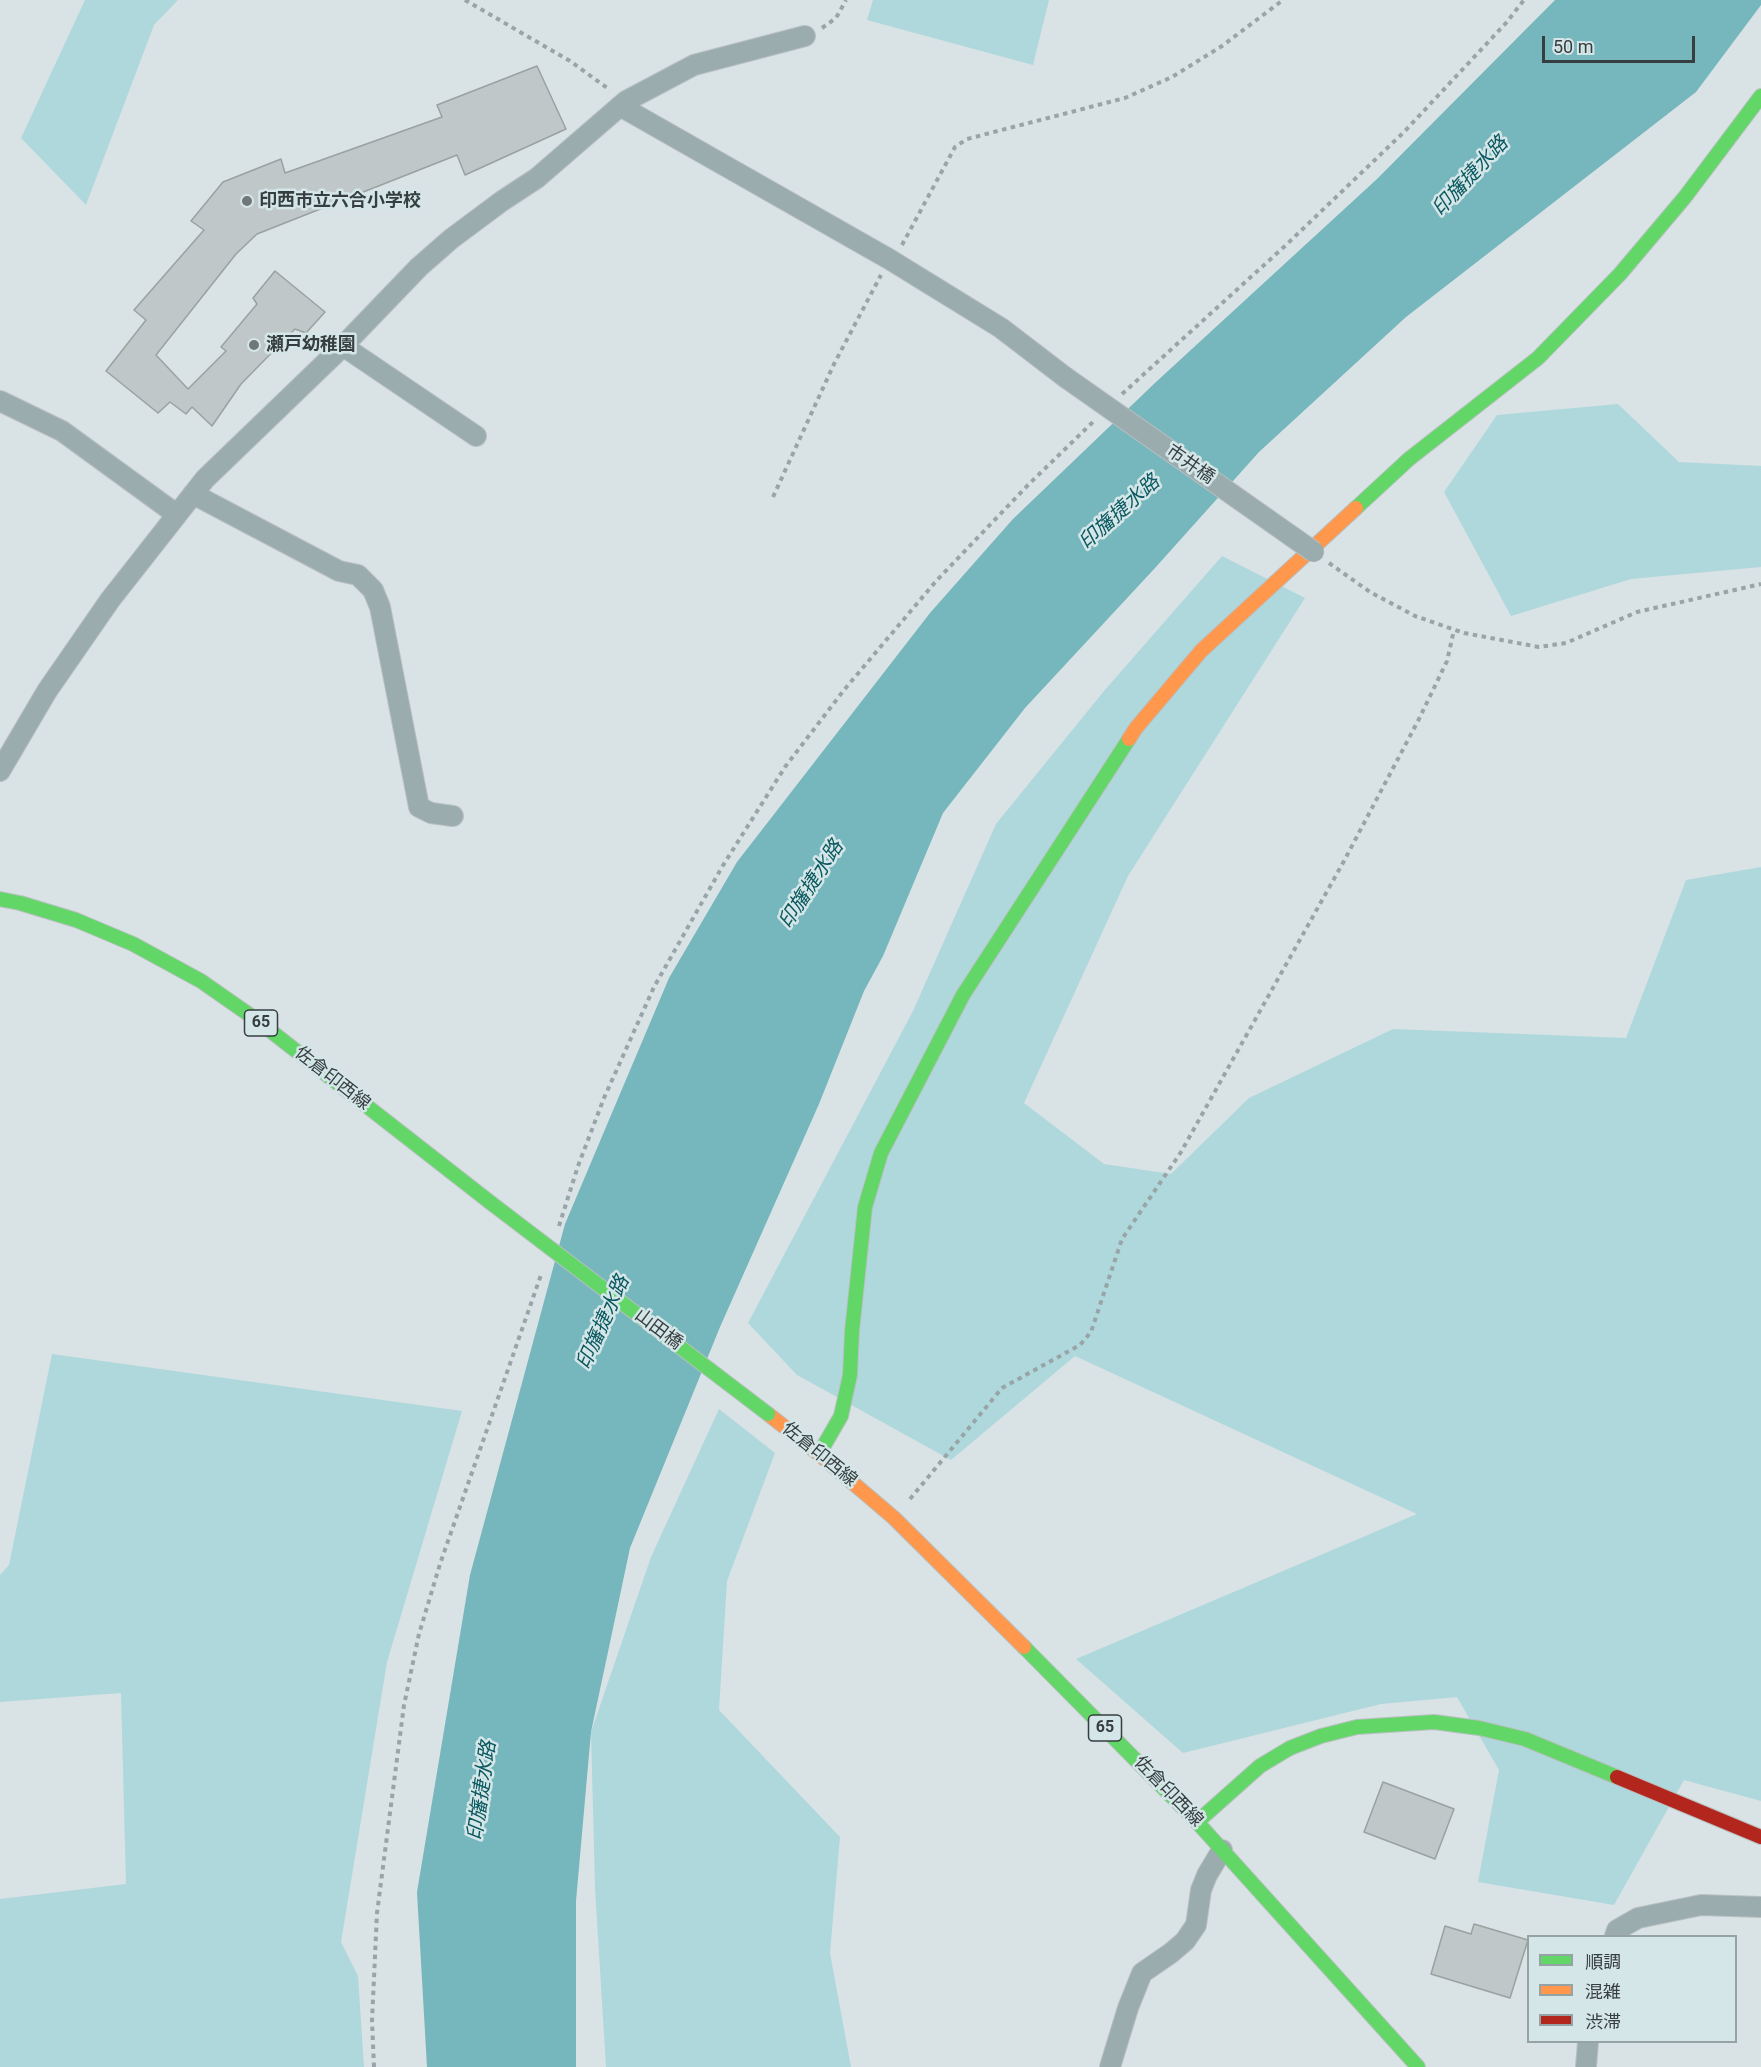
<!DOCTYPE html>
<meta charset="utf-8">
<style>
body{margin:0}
#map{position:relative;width:1761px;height:2067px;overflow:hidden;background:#d9e2e4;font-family:Roboto,"Noto Sans JP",sans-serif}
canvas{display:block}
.legend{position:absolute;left:1527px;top:1935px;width:210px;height:108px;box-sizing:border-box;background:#d5e6e8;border:2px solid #96a3a4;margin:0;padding:8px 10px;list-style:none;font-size:18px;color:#373e3f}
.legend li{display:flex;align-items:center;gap:12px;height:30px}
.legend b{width:30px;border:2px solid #96a3a4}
.scale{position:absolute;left:1542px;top:36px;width:153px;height:27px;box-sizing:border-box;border:3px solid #373e3f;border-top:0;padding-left:8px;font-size:18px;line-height:21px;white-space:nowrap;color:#373e3f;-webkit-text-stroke:4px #d5e6e8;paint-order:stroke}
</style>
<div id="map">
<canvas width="1761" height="2067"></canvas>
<ul class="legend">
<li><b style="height:8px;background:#63d668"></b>順調</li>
<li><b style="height:8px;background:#ff974d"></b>混雑</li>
<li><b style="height:8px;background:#b3261e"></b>渋滞</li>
</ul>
<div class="scale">50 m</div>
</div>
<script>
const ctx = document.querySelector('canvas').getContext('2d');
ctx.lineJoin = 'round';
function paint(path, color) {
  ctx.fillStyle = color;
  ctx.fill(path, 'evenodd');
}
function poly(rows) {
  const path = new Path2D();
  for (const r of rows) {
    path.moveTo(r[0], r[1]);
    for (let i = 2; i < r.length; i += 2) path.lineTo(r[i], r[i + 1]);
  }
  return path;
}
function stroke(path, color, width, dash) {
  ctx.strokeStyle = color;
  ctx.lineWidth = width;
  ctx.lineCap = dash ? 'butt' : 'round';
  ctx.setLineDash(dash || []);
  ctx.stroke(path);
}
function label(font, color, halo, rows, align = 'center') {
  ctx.font = font + ' Roboto,"Noto Sans JP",sans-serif';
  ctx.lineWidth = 5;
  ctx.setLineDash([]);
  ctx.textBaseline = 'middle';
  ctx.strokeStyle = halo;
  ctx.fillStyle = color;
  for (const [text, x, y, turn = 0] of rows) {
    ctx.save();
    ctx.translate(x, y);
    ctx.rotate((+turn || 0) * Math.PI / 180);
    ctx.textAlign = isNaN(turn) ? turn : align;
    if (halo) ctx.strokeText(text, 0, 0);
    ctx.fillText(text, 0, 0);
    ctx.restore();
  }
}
paint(poly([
 [85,0,178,0,154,25,86,205,21,138],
 [873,0,1049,0,1033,65,867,20],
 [1618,404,1679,462,1761,466,1761,567,1631,579,1511,616,1444,492,1497,415],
 [1222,556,1305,598,1128,876,1024,1103,1104,1164,1171,1174,1249,1098,1393,1029,1626,1038,1686,880,1761,867,1761,1801,1684,1780,1614,1905,1478,1882,1499,1770,1457,1697,1381,1704,1183,1753,1076,1659,1417,1514,1075,1356,951,1460,797,1375,748,1323,913,1011,996,824,1104,691],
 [52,1354,462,1411,387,1662,341,1942,358,1976,364,2067,0,2067,0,1899,126,1884,121,1693,0,1702,0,1575,9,1565],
 [719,1409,775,1453,727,1581,719,1710,840,1837,830,1953,851,2067,606,2067,595,1888,591,1732,651,1557]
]), '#afd8dd');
paint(poly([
 [1555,0,1761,0,1761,5,1696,92,1406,317,1259,452,1155,568,1025,708,943,813,883,956,864,991,819,1104,720,1327,630,1548,591,1732,576,1901,576,2067,427,2067,417,1892,470,1575,565,1224,669,978,737,862,930,613,1013,519,1156,382,1377,179]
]), '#76b6bd');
const building = poly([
 [537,66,566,129,465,175,457,155,257,234,236,254,156,355,188,389,226,351,221,347,257,304,253,298,275,271,325,312,306,333,295,329,241,384,212,426,192,407,186,414,170,402,158,413,106,371,146,320,134,310,204,230,191,221,223,182,281,159,285,173,442,117,437,105,537,66],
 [1383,1782,1454,1809,1435,1859,1364,1832,1383,1782],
 [1474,1924,1528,1940,1510,1998,1431,1974,1445,1926,1471,1934,1474,1924]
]);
paint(building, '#c0c7c8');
stroke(building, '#9aa1a1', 1.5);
const street = poly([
 [620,106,889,259,1001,328,1065,377],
 [343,346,476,436],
 [0,401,62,431,176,514],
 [193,494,339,571,358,575,373,590,380,607,419,807,431,813,453,816],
 [0,771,47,691,110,600,205,479,343,346,419,267,451,239,502,201,537,178,626,101,694,65,805,36],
 [1615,1936,1617,1930,1638,1918,1701,1905,1761,1907],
 [1110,2067,1128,2008,1142,1973,1171,1953,1185,1941,1196,1925,1201,1890,1207,1875,1222,1850],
 [1586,2067,1588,2042]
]);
const fast = poly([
 [1356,508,1409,459,1538,358,1620,274,1685,197,1761,96],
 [0,899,20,903,76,920,133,944,201,981,254,1018,491,1203],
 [819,1454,841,1416,850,1375,852,1331,865,1207,881,1153,963,995,1129,739],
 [1024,1647,1197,1822,1418,2067],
 [1197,1822,1260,1766,1290,1748,1321,1736,1357,1727,1434,1722,1479,1728,1525,1739,1617,1777]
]);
const slow = poly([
 [1129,739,1136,728,1201,651,1356,508],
 [768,1414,819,1454,894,1518,1024,1647]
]);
const jam = poly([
 [1617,1777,1761,1837]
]);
stroke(street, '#b9c0c2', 22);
stroke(fast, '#b9c0c2', 16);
stroke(slow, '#b9c0c2', 16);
stroke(jam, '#b9c0c2', 16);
stroke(poly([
 [465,0,570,61,610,90],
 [822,28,836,18,846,0],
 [902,245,955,147,967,139,1125,98,1172,77,1222,46,1283,0],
 [1122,394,1285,246,1404,132,1506,23,1524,0],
 [773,497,834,364,881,275],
 [1329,563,1370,592,1415,616,1464,633,1539,647,1566,643,1637,612,1761,584],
 [559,1226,578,1166,604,1098,654,987,722,867,785,767,844,690,937,580,1028,485,1095,420],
 [910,1499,1002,1388,1080,1345,1091,1332,1122,1239,1181,1152,1344,861,1419,719,1447,661,1454,630],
 [374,2067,372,2021,377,1913,404,1705,419,1634,440,1564,542,1272]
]), '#98a5a7', 4, [4.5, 4.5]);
stroke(street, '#9bacae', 20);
stroke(fast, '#63d668', 14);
stroke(slow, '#ff974d', 14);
stroke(jam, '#b3261e', 14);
const streetBridge = poly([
 [1065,377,1314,552]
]);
const fastBridge = poly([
 [491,1203,768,1414]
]);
stroke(streetBridge, '#b9c0c2', 22, []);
stroke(fastBridge, '#b9c0c2', 16, []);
stroke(streetBridge, '#9bacae', 20);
stroke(fastBridge, '#63d668', 14);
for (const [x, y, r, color] of [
 [247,201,6,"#707779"],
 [254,345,6,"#707779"]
]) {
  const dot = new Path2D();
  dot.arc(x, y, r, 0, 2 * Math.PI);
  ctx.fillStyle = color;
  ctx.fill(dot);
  stroke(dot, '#d5e6e8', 2);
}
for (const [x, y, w] of [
 [261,1023,33],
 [1105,1728,33]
]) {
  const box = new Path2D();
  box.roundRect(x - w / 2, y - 13, w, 26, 4.5);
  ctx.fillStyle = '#d5e6e8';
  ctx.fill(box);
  stroke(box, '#373e3f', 1.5);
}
label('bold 16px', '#373e3f', null, [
 ["65",261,1023],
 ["65",1105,1728]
]);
label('bold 18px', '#373e3f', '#d5e6e8', [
 ["印西市立六合小学校",259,201],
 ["瀬戸幼稚園",266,345]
], 'left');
label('18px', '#373e3f', '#d5e6e8', [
 ["市井橋",1190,465,35],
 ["佐倉印西線",332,1079,38],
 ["山田橋",658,1330,37],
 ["佐倉印西線",819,1455,39],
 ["佐倉印西線",1168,1792,46]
]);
label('italic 20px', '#0b5960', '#d5e6e8', [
 ["印旛捷水路",1471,177,-47],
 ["印旛捷水路",1120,513,-42],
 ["印旛捷水路",812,885,-57],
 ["印旛捷水路",604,1323,-66],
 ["印旛捷水路",483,1791,-82]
]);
</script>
